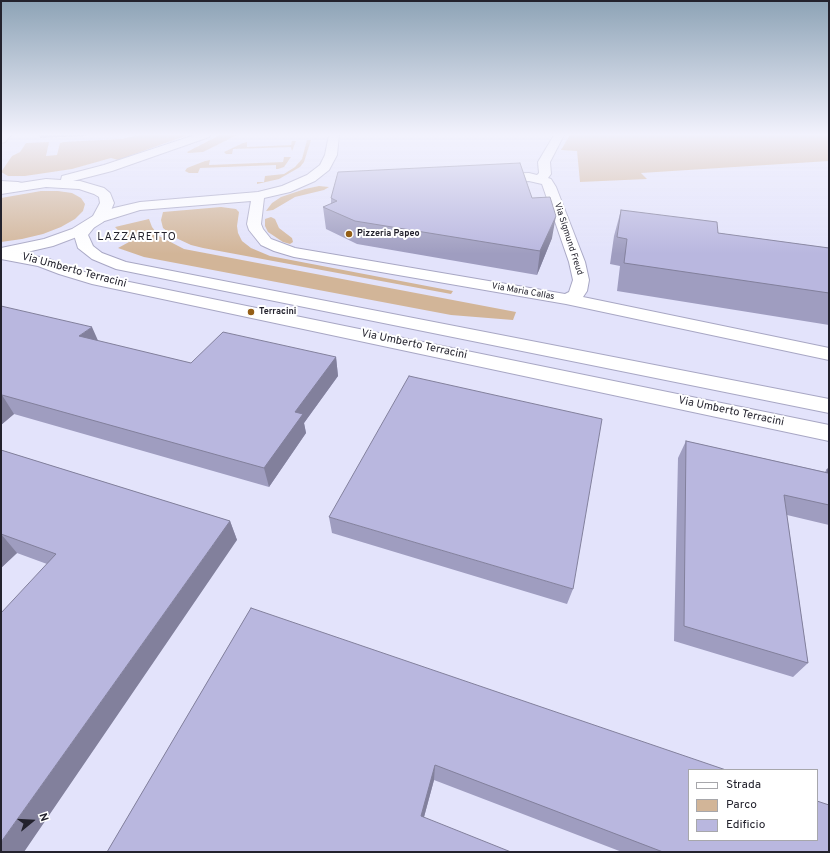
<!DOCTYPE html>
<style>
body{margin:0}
#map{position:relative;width:830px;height:853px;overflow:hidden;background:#e3e3fb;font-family:Overpass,sans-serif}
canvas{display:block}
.frame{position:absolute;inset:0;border:2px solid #23222d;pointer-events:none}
.legend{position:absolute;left:688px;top:769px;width:130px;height:72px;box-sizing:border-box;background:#fff;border:1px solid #a7a7ab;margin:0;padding:5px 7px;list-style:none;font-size:12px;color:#23222d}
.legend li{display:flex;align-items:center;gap:8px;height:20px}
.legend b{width:20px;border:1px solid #a7a7ab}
.north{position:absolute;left:12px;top:801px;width:40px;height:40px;-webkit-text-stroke:3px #fff;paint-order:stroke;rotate:72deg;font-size:11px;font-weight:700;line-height:16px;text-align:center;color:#23222d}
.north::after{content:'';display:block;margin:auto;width:14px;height:18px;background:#23222d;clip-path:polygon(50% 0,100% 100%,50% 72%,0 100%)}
</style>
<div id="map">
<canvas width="830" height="853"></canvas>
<div class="frame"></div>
<ul class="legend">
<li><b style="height:5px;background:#fff"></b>Strada</li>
<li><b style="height:11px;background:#d2b598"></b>Parco</li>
<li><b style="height:11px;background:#b9b7df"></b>Edificio</li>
</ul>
<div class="north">N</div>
</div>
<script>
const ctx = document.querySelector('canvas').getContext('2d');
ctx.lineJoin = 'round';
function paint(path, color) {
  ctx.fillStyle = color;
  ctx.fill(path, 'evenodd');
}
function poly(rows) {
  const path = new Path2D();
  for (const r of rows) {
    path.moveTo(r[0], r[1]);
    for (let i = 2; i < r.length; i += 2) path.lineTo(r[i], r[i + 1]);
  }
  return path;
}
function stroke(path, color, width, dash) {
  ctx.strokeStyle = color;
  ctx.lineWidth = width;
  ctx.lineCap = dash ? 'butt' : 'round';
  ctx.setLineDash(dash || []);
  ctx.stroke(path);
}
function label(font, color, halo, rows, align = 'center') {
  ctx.font = font + ' Overpass,sans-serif';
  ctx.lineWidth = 4;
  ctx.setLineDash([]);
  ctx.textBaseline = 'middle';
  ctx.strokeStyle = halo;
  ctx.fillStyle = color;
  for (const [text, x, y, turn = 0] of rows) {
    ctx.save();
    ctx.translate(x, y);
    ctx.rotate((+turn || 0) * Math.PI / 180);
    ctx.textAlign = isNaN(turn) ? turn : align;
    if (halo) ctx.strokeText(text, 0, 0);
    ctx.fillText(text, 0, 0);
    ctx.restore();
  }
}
paint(poly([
 [139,135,188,135,118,160,111,158,72,169,25,176,8,176,1,172,12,156,20,152,26,143,49,142,46,156,57,155,60,143,64,142,121,139],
 [220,135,237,135,203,152,188,153,187,152],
 [570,135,829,135,829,161,641,173,647,179,580,182,577,151,561,150],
 [307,140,311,140,304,162,300,167,279,179,257,184,257,182,264,182,265,176,284,174,295,167,302,159],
 [292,141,296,141,292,151,291,147,233,149,232,154,226,154,224,152,243,143,247,142,247,147,291,145],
 [284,157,291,157,284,167,278,169,276,169,276,165,200,168,198,173,189,173,185,171,187,168,205,161,210,160,209,165,283,162],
 [319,186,329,187,324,190,295,197,273,210,266,211,272,203,281,197,305,189],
 [41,191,58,191,72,193,81,198,85,204,83,211,75,219,61,227,43,234,22,239,1,242,1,198],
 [221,207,236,209,239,212,237,226,238,233,242,241,251,248,270,256,453,291,451,294,203,248,191,245,176,238,163,228,161,220,163,212],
 [271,217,275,219,279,228,292,238,293,242,290,244,283,242,268,232,265,226,265,219],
 [149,219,152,227,159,236,184,249,516,312,513,320,451,315,144,257,118,248,129,242,115,227]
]), '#d2b598');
const minor = poly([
 [329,135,339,135,337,155,329,170,315,181,290,192,264,198,261,224,263,229,271,239,295,248,565,294,569,292,573,280,569,262,542,184,529,181,496,182,492,181,490,178,492,175,496,174,529,173,537,175,539,173,538,162,554,135,564,135,550,162,551,174,548,178,551,179,556,187,585,262,589,280,587,291,583,297,829,348,829,360,566,304,294,257,274,251,261,245,249,230,247,224,251,201,140,210,98,223,93,222,91,219,93,216,114,208,140,202,258,192,282,186,307,175,320,165,325,155,329,135]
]);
const tertiary = poly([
 [1,135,11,135,5,142,1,143,1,135],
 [1,181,18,182,22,183,24,186,22,189,18,190,1,189,1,181]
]);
const secondary = poly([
 [89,221,94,222,96,225,88,235,93,246,102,253,126,262,829,399,829,413,116,269,92,259,78,248,74,235,84,222,89,221],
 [1,249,49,259,71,268,95,275,829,425,829,441,92,284,59,274,38,266,1,259,1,249]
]);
const primary = poly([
 [195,135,210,135,209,137,112,171,73,181,80,181,104,188,110,193,114,203,110,213,103,222,82,235,53,246,1,258,1,248,44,239,72,229,93,216,100,203,99,197,94,194,79,189,46,187,1,194,1,186,46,179,61,180,62,176,104,165,195,135]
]);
stroke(minor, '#a8a7c4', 2);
stroke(tertiary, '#a8a7c4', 2);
stroke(secondary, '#a8a7c4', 2);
stroke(primary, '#a8a7c4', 2);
paint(minor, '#fff');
paint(tertiary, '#fff');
paint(secondary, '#fff');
paint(primary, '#fff');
paint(poly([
 [39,135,87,135,86,136,40,138],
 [331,198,532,198,552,238,537,275,357,244,326,229,323,207,331,204],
 [621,210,718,233,829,248,829,325,617,291,620,266,610,264,614,236],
 [1,306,98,341,191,363,336,357,338,376,304,423,306,433,269,487,14,414,1,425],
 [686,441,825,472,827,469,829,469,829,525,787,515,808,663,793,677,674,641,678,458],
 [1,450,230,521,237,540,47,564,17,553,1,568],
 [329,517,573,589,567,604,332,533],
 [251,608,829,852,622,852,434,780,424,817,107,852]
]), '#9f9dc0');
paint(poly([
 [556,216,552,238,537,275,540,251],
 [92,327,100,345,79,336],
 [336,357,338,376,304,423,306,433,269,487,264,468,295,412],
 [2,395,14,414,1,425,1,396],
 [230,521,237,540,24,852,1,852,1,842],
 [1,534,17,553,1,568],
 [435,765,434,780,421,828,421,816]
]), '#82809c');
const building = poly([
 [520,163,532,198,550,197,556,216,540,251,355,221,323,207,337,201,331,198,338,172,520,163],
 [621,210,717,222,718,233,829,248,829,293,624,263,627,239,617,237,621,210],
 [1,306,92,327,79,336,191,363,223,332,336,357,295,412,303,414,264,468,2,395,1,396,1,306],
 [409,376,602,419,573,589,329,517,409,376],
 [686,441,828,473,827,469,829,469,829,505,784,495,808,663,684,626,686,441],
 [1,450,230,521,1,842,1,613,56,554,1,534,1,450],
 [251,608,726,770,689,770,689,840,817,840,817,801,829,805,829,852,663,852,435,765,421,816,511,852,107,852,251,608]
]);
paint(building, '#b9b7df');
stroke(building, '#82809c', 1);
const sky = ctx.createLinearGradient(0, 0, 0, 254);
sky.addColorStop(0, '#8da3b6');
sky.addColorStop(0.53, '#f2f2fd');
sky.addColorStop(1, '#f2f2fd00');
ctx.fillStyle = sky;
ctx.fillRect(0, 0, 830, 254);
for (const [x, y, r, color] of [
 [349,234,4,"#945e15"],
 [251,312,4,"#945e15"]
]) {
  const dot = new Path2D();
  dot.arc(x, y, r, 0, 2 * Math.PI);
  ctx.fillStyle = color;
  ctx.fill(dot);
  stroke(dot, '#fff', 1.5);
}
label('bold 9px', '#23222d', '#fff', [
 ["Pizzeria Papeo",357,234],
 ["Terracini",259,312]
], 'left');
label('9px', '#23222d', '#fff', [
 ["Via Sigmund Freud",568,239,72],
 ["Via Maria Callas",523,292,10]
]);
ctx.letterSpacing = '1px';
label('11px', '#23222d', '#fff', [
 ["LAZZARETTO",137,238]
]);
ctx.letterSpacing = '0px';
label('11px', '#23222d', '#fff', [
 ["Via Umberto Terracini",74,271,15],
 ["Via Umberto Terracini",414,345,12],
 ["Via Umberto Terracini",731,412,12]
]);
</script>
